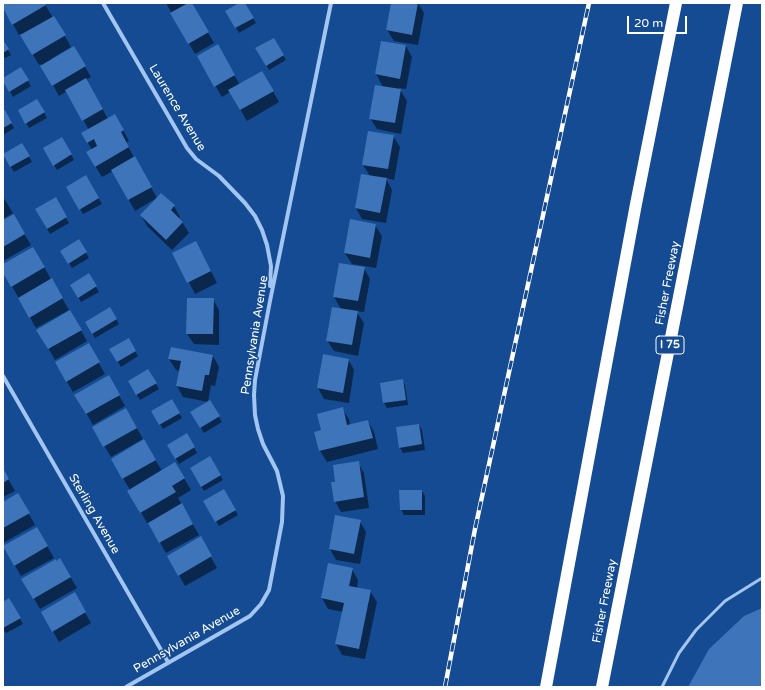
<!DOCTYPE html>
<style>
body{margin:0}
#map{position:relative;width:765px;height:690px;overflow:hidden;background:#144b92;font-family:"Varela Round",sans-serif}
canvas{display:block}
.frame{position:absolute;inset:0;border:4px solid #fff;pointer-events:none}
.scale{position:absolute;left:627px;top:16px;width:60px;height:18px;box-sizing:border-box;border:2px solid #fff;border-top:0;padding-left:5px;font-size:12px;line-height:14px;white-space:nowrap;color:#fff;-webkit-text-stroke:3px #144b92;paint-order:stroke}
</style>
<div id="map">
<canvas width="765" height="690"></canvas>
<div class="frame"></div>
<div class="scale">20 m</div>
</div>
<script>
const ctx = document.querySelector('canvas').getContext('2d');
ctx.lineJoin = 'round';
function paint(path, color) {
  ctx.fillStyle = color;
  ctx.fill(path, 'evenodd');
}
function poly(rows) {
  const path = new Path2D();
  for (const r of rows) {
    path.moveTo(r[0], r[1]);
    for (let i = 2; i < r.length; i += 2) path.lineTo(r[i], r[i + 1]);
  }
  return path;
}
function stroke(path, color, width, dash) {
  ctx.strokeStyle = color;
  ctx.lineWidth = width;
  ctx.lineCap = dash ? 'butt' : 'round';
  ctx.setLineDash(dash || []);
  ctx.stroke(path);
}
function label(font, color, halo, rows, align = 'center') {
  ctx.font = font + ' "Varela Round",sans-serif';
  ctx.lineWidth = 3;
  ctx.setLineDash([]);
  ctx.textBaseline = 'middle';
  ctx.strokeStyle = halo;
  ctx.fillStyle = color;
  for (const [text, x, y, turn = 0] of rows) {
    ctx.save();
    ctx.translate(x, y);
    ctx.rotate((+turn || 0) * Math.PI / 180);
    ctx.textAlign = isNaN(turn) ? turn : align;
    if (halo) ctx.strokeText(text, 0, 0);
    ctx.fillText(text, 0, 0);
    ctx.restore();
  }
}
paint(poly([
 [6,3,44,3,53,18,54,17,71,47,51,59,52,60,74,48,91,77,86,80,108,119,115,115,129,141,126,143,157,198,174,206,180,217,179,219,182,222,189,233,172,250,147,226,141,215,155,199,135,211,113,171,102,177,87,153,92,150,83,134,89,130,67,91,59,96,41,64,39,65,21,34,19,35,3,6,3,5],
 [166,3,191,3,214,43,195,54],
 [241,3,244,3,256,23,239,33,227,11],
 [392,3,418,3,424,13,418,45,394,41,387,30],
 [273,39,286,60,269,70,257,48],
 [3,42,11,55,3,59],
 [382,42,406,46,412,57,406,89,399,88,407,101,401,134,377,129,370,118,383,87,376,74],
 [217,45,240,85,262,72,279,102,247,121,230,92,222,97,198,56],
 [21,69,31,86,13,97,3,79],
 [37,100,47,118,29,128,19,111],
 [4,111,14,128,3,135,3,112],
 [393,136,400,147,394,180,386,178,392,190,386,223,362,219,356,208,370,176,363,165],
 [62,138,74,160,57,170,44,149],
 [22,144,32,162,14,172,4,155],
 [86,177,102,204,83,214,67,188],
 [3,197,13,213,3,219],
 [55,198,69,223,50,234,36,210],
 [13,215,31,245,3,261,3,221],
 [375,225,382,236,376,268,352,264,345,253],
 [79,241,89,258,72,268,62,251],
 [196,242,217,283,195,294,174,253],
 [33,248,69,310,36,328,3,271,3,266],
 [364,268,370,279,364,312,356,311,364,323,358,356,334,351,327,340,341,309,334,297],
 [89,275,99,292,81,302,71,285],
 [213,299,219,310,219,345,194,344,187,334],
 [110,308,119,324,95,338,86,322],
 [70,311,87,341,55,360,38,330],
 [128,339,138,356,121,367,110,349],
 [88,344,105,374,73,392,56,363],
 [213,356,219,367,215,386,211,385,208,402,183,397,177,386,180,371,176,370,169,359],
 [348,359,354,370,349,403,324,399,318,388],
 [148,371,159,389,140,400,129,382],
 [108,376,125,406,93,425,76,395],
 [402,380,405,385,408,405,387,408,384,403,381,383],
 [171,400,182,418,163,429,152,411],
 [209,401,222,422,204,433,191,412],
 [126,409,143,439,111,457,93,427],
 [342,409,349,419,350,426,368,421,374,432,378,449,327,462,320,451,316,433,322,431],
 [419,425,422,430,425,450,403,453,400,448],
 [187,435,197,453,179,464,168,446],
 [144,441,162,471,175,463,191,490,178,498,199,535,166,553,149,523,147,523,135,502,130,490,112,459],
 [210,458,223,480,204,491,191,469],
 [358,463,364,473,369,508,341,512,335,501,337,483],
 [3,470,15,491,3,497],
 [224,491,238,515,219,526,205,502],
 [422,491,425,496,425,515,404,515,401,509],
 [18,494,35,525,3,543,3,503],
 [360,521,366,532,360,564,336,560,330,549],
 [37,528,54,558,21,576,4,547],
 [200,538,217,568,185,586,168,556],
 [60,560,77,588,40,609,23,579],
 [352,569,358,580,357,588,370,591,377,602,365,659,342,655,336,644,343,612,328,609,322,598],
 [74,594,91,623,59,642,42,612],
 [9,599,23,624,6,633,3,629,3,603]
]), '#0007');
paint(poly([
 [4,3,45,3,46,5,12,25,3,8,3,4],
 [188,3,192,3,209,32,188,44,170,13],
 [239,3,245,3,254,18,235,28,225,11],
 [391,3,418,3,412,35,386,30],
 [54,16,66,35,32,55,20,35],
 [274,38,284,55,266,66,255,48],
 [3,40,9,49,3,53],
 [381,41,406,45,400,79,375,74],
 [218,44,235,75,214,87,197,56],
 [74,46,86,66,52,86,40,66],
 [21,67,29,80,9,92,3,81,3,78],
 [262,71,274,91,240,110,228,90],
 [86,78,103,109,82,121,65,90],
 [375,85,401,89,395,123,369,119],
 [37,99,45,112,25,124,18,110],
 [5,110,12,123,3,128,3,111],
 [115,114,124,130,121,132,129,147,95,167,86,152,97,146,94,139,87,143,81,133],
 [368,131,394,135,388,169,362,165],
 [62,137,72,154,53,166,43,148],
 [22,143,30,156,10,167,3,154],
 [135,156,152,187,128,200,111,170],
 [361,174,387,178,380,213,355,208],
 [86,175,99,198,79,210,66,187],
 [161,193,175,205,171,210,183,222,166,240,140,215],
 [56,197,67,217,47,229,35,209],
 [14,214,25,234,3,247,3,220],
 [350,219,376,224,370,258,344,253],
 [79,239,87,252,68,264,60,251],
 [196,241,211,271,187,283,172,253],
 [33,247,45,267,11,287,3,273,3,264],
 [339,263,365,267,358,301,333,297],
 [89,273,97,286,78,298,70,285],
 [52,278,63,298,29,318,18,298],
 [187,298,214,298,213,334,186,334],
 [110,307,117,319,92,334,85,322],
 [332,307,358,311,352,345,326,341],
 [70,310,82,330,48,349,36,330],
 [129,338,136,351,117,362,109,349],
 [89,343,100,362,66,382,55,362],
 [171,347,213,355,209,375,205,375,202,391,176,386,181,361,168,359],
 [323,354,349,359,343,393,317,388],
 [148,369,157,383,136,395,128,381],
 [109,375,120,395,86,414,74,395],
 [403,379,406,400,383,403,380,383],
 [172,399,180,413,159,425,151,411],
 [210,400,220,416,200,428,190,412],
 [343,407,347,425,368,420,373,438,319,451,314,432,321,430,317,414],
 [126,408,137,428,103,447,92,427],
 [419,424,422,444,399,448,396,427],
 [187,433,195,447,175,459,167,445],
 [144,439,156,460,122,479,111,459],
 [210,456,221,475,201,487,190,468],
 [359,461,364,497,334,502,331,482,335,482,333,465],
 [175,462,185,478,172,486,176,492,140,513,127,491],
 [3,468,9,479,3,483],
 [224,489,236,510,215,522,203,501],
 [399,490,422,490,422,510,400,510],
 [18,493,30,513,3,528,3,502],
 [182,503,193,524,159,543,148,523],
 [335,515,361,520,354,554,329,549],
 [37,527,48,546,14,566,3,546],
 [201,536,212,556,178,576,167,556],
 [60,558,71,577,33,599,21,579,56,559,56,561],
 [328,563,353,568,349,586,371,590,359,649,335,644,344,603,321,598],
 [75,592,86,612,52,632,41,612],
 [9,598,21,618,3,628,3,602],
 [762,608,762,687,688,687,709,649,744,616]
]), '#3d74ba');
stroke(poly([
 [662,687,679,653,696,630,725,601,762,578]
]), '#a2c5f1', 3);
stroke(poly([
 [103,3,187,148,196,159,219,176,245,203,255,216,262,230,267,245,271,266,270,286],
 [3,376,168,662],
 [126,687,250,616,261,604,269,590,282,522,283,496,277,471,263,444,258,429,255,415,254,395,255,380,270,301,331,3]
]), '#a2c5f1', 4);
stroke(poly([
 [546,687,636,204,676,3],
 [602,687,737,3]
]), '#fff', 12);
const rail = poly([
 [445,687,475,529,589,3]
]);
stroke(rail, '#fff', 4.5);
stroke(rail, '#144b92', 3, [9]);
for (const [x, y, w] of [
 [670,345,28]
]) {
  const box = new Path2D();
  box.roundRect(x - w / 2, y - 9, w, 18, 3);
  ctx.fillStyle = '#144b92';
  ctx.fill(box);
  stroke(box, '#fff', 1);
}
label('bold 11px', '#fff', null, [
 ["I 75",670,345]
]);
label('12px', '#fff', '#144b92', [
 ["Laurence Avenue",177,108,59],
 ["Fisher Freeway",668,283,-79],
 ["Pennsylvania Avenue",255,335,-81],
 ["Sterling Avenue",94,514,60],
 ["Fisher Freeway",605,601,-79],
 ["Pennsylvania Avenue",187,640,-30]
]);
</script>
